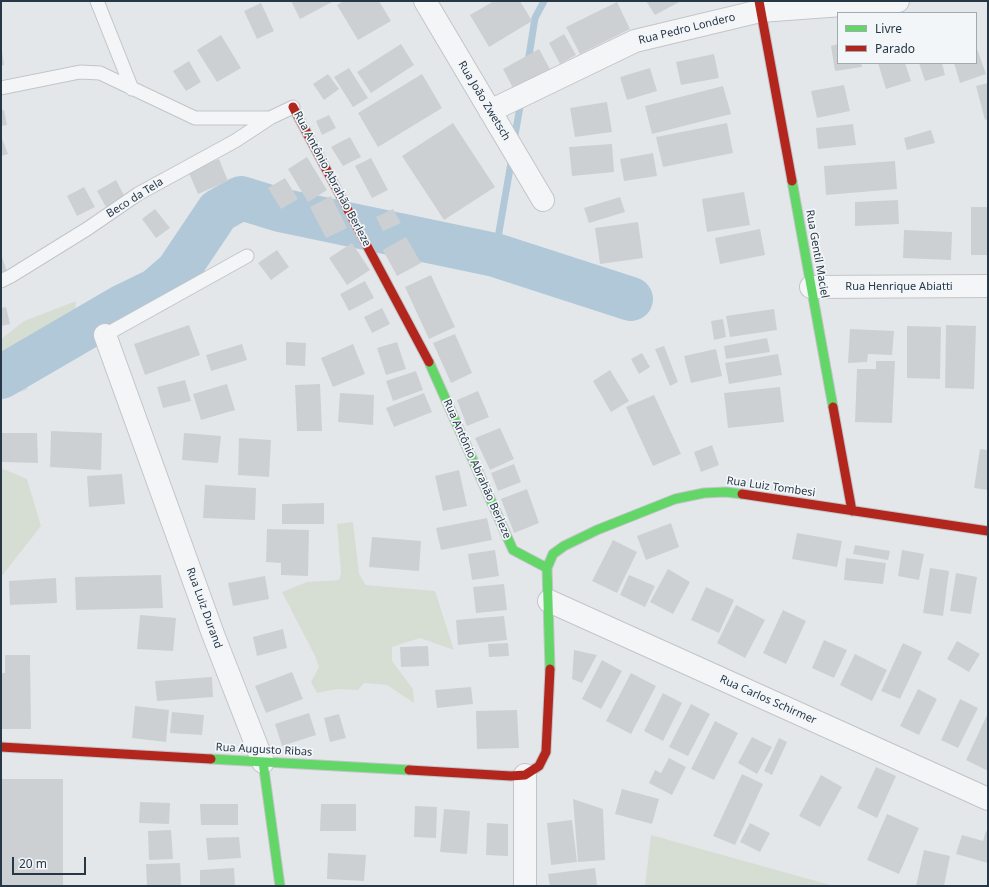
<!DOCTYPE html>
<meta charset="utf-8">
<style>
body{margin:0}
#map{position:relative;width:989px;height:887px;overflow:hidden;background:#e4e7ea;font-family:"Noto Sans",sans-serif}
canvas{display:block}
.frame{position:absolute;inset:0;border:2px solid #283746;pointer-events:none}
.legend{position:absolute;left:837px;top:12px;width:140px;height:52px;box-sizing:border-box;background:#f2f6f9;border:1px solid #a1aab1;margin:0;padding:5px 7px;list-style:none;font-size:12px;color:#283746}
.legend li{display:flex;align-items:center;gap:8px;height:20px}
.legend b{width:20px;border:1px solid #a1aab1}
.scale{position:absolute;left:12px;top:857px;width:74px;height:18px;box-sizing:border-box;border:2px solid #283746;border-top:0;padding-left:5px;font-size:12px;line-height:14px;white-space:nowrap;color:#283746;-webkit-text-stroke:3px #f2f6f9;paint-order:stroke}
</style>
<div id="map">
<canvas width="989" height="887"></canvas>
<div class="frame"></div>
<ul class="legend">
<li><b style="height:5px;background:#63d668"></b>Livre</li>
<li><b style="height:5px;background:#b3261e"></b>Parado</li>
</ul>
<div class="scale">20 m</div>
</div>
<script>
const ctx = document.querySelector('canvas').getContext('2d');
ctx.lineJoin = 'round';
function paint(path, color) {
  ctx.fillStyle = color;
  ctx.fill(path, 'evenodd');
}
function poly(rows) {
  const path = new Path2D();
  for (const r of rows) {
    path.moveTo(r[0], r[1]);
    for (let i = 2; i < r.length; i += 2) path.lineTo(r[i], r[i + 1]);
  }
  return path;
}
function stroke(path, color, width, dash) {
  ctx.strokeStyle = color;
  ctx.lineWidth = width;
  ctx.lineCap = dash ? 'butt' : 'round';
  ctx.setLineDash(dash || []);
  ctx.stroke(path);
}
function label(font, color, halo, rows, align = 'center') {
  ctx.font = font + ' "Noto Sans",sans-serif';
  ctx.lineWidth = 3.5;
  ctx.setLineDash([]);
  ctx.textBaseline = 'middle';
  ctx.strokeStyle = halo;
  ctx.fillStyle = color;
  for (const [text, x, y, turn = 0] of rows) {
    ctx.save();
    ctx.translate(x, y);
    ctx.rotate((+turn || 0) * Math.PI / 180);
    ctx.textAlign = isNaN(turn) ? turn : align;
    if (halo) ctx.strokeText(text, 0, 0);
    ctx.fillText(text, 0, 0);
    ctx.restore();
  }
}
paint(poly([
 [76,301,74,320,32,361,27,390,1,397,1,339,24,321],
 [1,468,27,479,41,526,1,577],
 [353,522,359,574,366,585,435,591,454,650,420,638,392,647,392,661,413,689,414,703,387,685,364,683,358,690,337,689,317,693,311,682,319,667,315,656,282,592,307,582,339,580,341,573,337,524],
 [651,835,834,886,645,886]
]), '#d6ded4');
stroke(poly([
 [528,62,535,18,544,1],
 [514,141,526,72],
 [495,255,512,157]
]), '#b0c8d8', 7);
stroke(poly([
 [1,377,123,306,156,290,177,272,218,211,241,198,280,210,495,255,631,299]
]), '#b0c8d8', 44);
paint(poly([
 [291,1,334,1,300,19],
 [344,1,379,1,391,21,358,40,337,5],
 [494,1,520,1,532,21,489,47,470,15],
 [646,1,681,1,655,15],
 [617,2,630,29,580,54,566,27],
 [261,3,274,31,257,39,244,11],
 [564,34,576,55,560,64,549,43],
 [221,35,241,68,217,82,197,50],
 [1,44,4,65,1,66],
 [401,44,414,65,371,93,357,72],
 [838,44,838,63,861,63,862,67,835,71,831,46],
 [976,46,986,74,960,83,954,63,976,63],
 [539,49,550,69,513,88,503,69],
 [714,54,719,78,681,85,676,62],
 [189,61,201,82,186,91,173,71],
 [878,63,905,63,911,81,886,89],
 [919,63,942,63,945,75,925,81],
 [349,68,368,98,353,107,334,77],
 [650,68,657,91,627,100,620,77],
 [328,74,339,89,324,100,313,84],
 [422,74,442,108,378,147,358,113],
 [988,83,988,119,985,120,976,86],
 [844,85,850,111,817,118,811,91],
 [723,86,731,114,652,134,645,106],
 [607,102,612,132,575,137,570,108],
 [1,110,4,110,7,125,1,126],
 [329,115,336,128,322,135,316,121],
 [453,123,495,187,444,220,402,156],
 [727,123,733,153,663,167,656,137],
 [853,124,856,145,818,149,816,128],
 [931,130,935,143,907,150,904,138],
 [1,136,8,154,1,156],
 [350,137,361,157,343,166,331,147],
 [612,144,614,172,572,176,569,147],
 [653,153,657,176,624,181,620,159],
 [307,157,327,190,308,202,288,169],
 [371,158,388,190,372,198,355,166],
 [219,159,228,181,198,194,188,171],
 [895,161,897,189,826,195,824,166],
 [285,178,298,199,281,209,268,188],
 [116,180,125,197,106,207,97,191],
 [84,187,95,207,77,216,67,196],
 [744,192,750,225,707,232,702,199],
 [331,196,347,228,326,238,310,207],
 [620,197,625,212,589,223,584,208],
 [898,200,899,224,855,226,855,202],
 [971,207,988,207,988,255,971,255],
 [155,209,170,228,156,238,142,219],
 [393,209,401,223,383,231,376,217],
 [638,222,643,258,600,264,595,228],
 [760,229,765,255,720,264,715,238],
 [904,230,952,232,951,260,903,258],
 [406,237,421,263,397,276,383,250],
 [352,243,370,270,347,285,329,258],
 [277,250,289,267,271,280,258,263],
 [1,254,8,274,1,276],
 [431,275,455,327,429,339,405,287],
 [365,281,374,298,349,311,340,294],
 [6,307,10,324,1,326,1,308],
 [382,308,390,324,372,333,364,317],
 [774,309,777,330,730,337,726,316],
 [723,319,726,337,714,340,711,321],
 [189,325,200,355,145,375,134,344],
 [946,325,976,326,974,389,945,388],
 [907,326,941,327,940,379,907,378],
 [850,329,894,331,892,355,868,354,867,362,848,363],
 [455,334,472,373,451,383,433,343],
 [767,338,770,352,726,359,724,346],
 [286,342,306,343,305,366,286,365],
 [397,342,406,369,386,375,377,348],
 [242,344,247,360,211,371,206,355],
 [353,344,365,374,333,387,321,358],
 [664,346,678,382,670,386,655,349],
 [716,349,722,376,691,383,684,356],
 [642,353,650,367,639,374,631,359],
 [778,354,782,375,729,384,725,363],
 [876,361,895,361,892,423,855,422,857,369,876,369],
 [610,370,629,401,611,412,593,381],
 [416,371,423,390,393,401,386,381],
 [185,380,191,401,163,408,157,387],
 [227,384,235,410,201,420,193,394],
 [320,384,322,431,297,431,295,385],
 [780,387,784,422,728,428,724,393],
 [478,391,489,417,467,426,457,400],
 [340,393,374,395,373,425,338,422],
 [424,393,432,412,394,427,386,408],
 [654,395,681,454,653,466,626,407],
 [500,428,514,459,490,470,475,438],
 [51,431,102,433,101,470,50,467],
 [1,433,37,433,38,463,1,462],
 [184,433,221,436,218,463,182,460],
 [239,438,271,440,269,477,238,475],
 [712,445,719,465,701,472,694,452],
 [980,449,988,450,988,490,974,488],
 [514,464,521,482,498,491,491,473],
 [459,470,467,506,443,511,435,476],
 [122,474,125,504,89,507,87,476],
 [205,485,256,488,255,520,203,518],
 [527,489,539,523,514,533,501,499],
 [324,503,324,524,282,524,282,504],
 [487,518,492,540,441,550,436,528],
 [671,523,679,547,646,560,637,536],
 [267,529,309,530,308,576,281,575,281,563,266,562],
 [797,533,842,541,837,567,792,559],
 [372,537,421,541,419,571,369,567],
 [613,540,637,552,617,593,592,581],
 [855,545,890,551,888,560,853,554],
 [495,550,499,576,472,580,468,554],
 [902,550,924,554,919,580,898,576],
 [846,558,886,563,883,584,844,580],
 [930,568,949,571,943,616,923,613],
 [668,569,690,582,673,614,650,602],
 [956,573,977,577,971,614,950,611],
 [161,575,163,608,76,610,75,577],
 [629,575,655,586,645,607,620,595],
 [265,576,269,599,233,606,228,583],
 [56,578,57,603,10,605,9,581],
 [504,584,507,610,476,613,473,587],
 [706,587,734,600,719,633,691,620],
 [736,605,765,620,745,658,717,643],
 [783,610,806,621,786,664,763,653],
 [140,615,176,618,173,651,137,649],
 [504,616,507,640,458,645,456,620],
 [283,629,287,648,257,656,253,637],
 [824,640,847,650,834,678,812,668],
 [957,641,980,654,969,672,947,659],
 [508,643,509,656,489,657,488,644],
 [903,643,922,652,900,699,881,691],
 [428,646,429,666,401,667,400,647],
 [574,650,597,655,582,683,572,679],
 [855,654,887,670,872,701,840,685],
 [5,655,30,655,31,729,1,729,1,673,5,673],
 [602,660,622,671,601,709,582,699],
 [292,672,303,699,266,713,255,686],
 [631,673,656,686,631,734,606,721],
 [212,677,213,697,157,701,155,681],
 [471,687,473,704,437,708,435,690],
 [918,689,937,699,919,735,900,726],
 [663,693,682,703,663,741,644,731],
 [960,699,978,708,958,748,941,740],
 [691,704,710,714,688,756,669,747],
 [135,706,169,710,166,742,132,738],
 [517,710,519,748,477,749,476,711],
 [172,712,204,715,202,735,170,733],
 [309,713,316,735,282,746,275,724],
 [988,713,988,771,966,760],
 [339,714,346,738,330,742,324,718],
 [715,721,738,733,714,780,691,769],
 [752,737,772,747,757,774,738,763],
 [779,738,787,742,772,775,764,771],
 [669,758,686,767,672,795,649,783,655,770,661,773],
 [876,767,896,776,877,818,857,808],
 [742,774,763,784,735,845,713,836],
 [821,775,842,787,820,827,799,816],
 [1,779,63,779,63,886,1,886],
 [622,789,659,799,652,824,615,814],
 [573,799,603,809,605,860,578,862],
 [140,802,170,803,169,824,139,823],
 [200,804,238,804,238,825,201,825],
 [321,804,356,804,356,831,320,831],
 [415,806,437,807,436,838,414,837],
 [444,809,470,811,467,854,440,852],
 [887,814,919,828,899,874,867,860],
 [572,820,577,862,551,865,547,823],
 [487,823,508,824,508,856,486,855],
 [750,823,770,833,760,852,740,842],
 [171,830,173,859,149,860,148,831],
 [986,831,988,832,988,863,956,854,962,835,983,841],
 [239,837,241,858,208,860,206,838],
 [924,850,950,856,944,886,916,886],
 [328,853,366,855,364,881,327,879],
 [180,863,181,886,147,886,146,864],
 [234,868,235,886,200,886,200,870],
 [595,868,597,886,550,886,548,874]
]), '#cdd0d3');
const lane = poly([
 [97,1,132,89],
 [1,88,80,72,100,73,195,118,270,118,293,107],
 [1,281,11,276,87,229,138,194,235,141,270,118],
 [105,335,247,256]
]);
const street = poly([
 [425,1,543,200],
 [490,111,635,41,760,11,898,1],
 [811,287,988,286],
 [105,335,213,634,263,762],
 [549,601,988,799],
 [525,886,525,775]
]);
const fast = poly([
 [792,181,833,407],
 [429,362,513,550,547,568],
 [550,669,547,568,553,554,564,546,597,530,675,499,704,493,726,492,742,494],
 [211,759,409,770],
 [263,762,280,886]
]);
const jam = poly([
 [759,1,792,181],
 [293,107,429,362],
 [833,407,852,511],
 [742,494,988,531],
 [1,747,211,759],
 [409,770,511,776,525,775,539,766,546,752,550,669]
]);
stroke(lane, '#c2c5c8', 15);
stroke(street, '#c2c5c8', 24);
stroke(fast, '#c2c5c8', 11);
stroke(jam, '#c2c5c8', 11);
stroke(lane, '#f4f5f7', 13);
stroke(street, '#f4f5f7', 22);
stroke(fast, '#63d668', 9);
stroke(jam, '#b3261e', 9);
label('11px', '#283746', '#f2f6f9', [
 ["Rua Pedro Londero",687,29,-14],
 ["Rua João Zwetsch",484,101,59],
 ["Rua Antônio Abrahão Berleze",332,179,62],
 ["Beco da Tela",135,198,-32],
 ["Rua Gentil Maciel",817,254,80],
 ["Rua Henrique Abiatti",899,287],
 ["Rua Antônio Abrahão Berleze",477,469,66],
 ["Rua Luiz Tombesi",771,487,8],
 ["Rua Luiz Durand",204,608,70],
 ["Rua Carlos Schirmer",768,700,24],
 ["Rua Augusto Ribas",264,750,3]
]);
</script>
